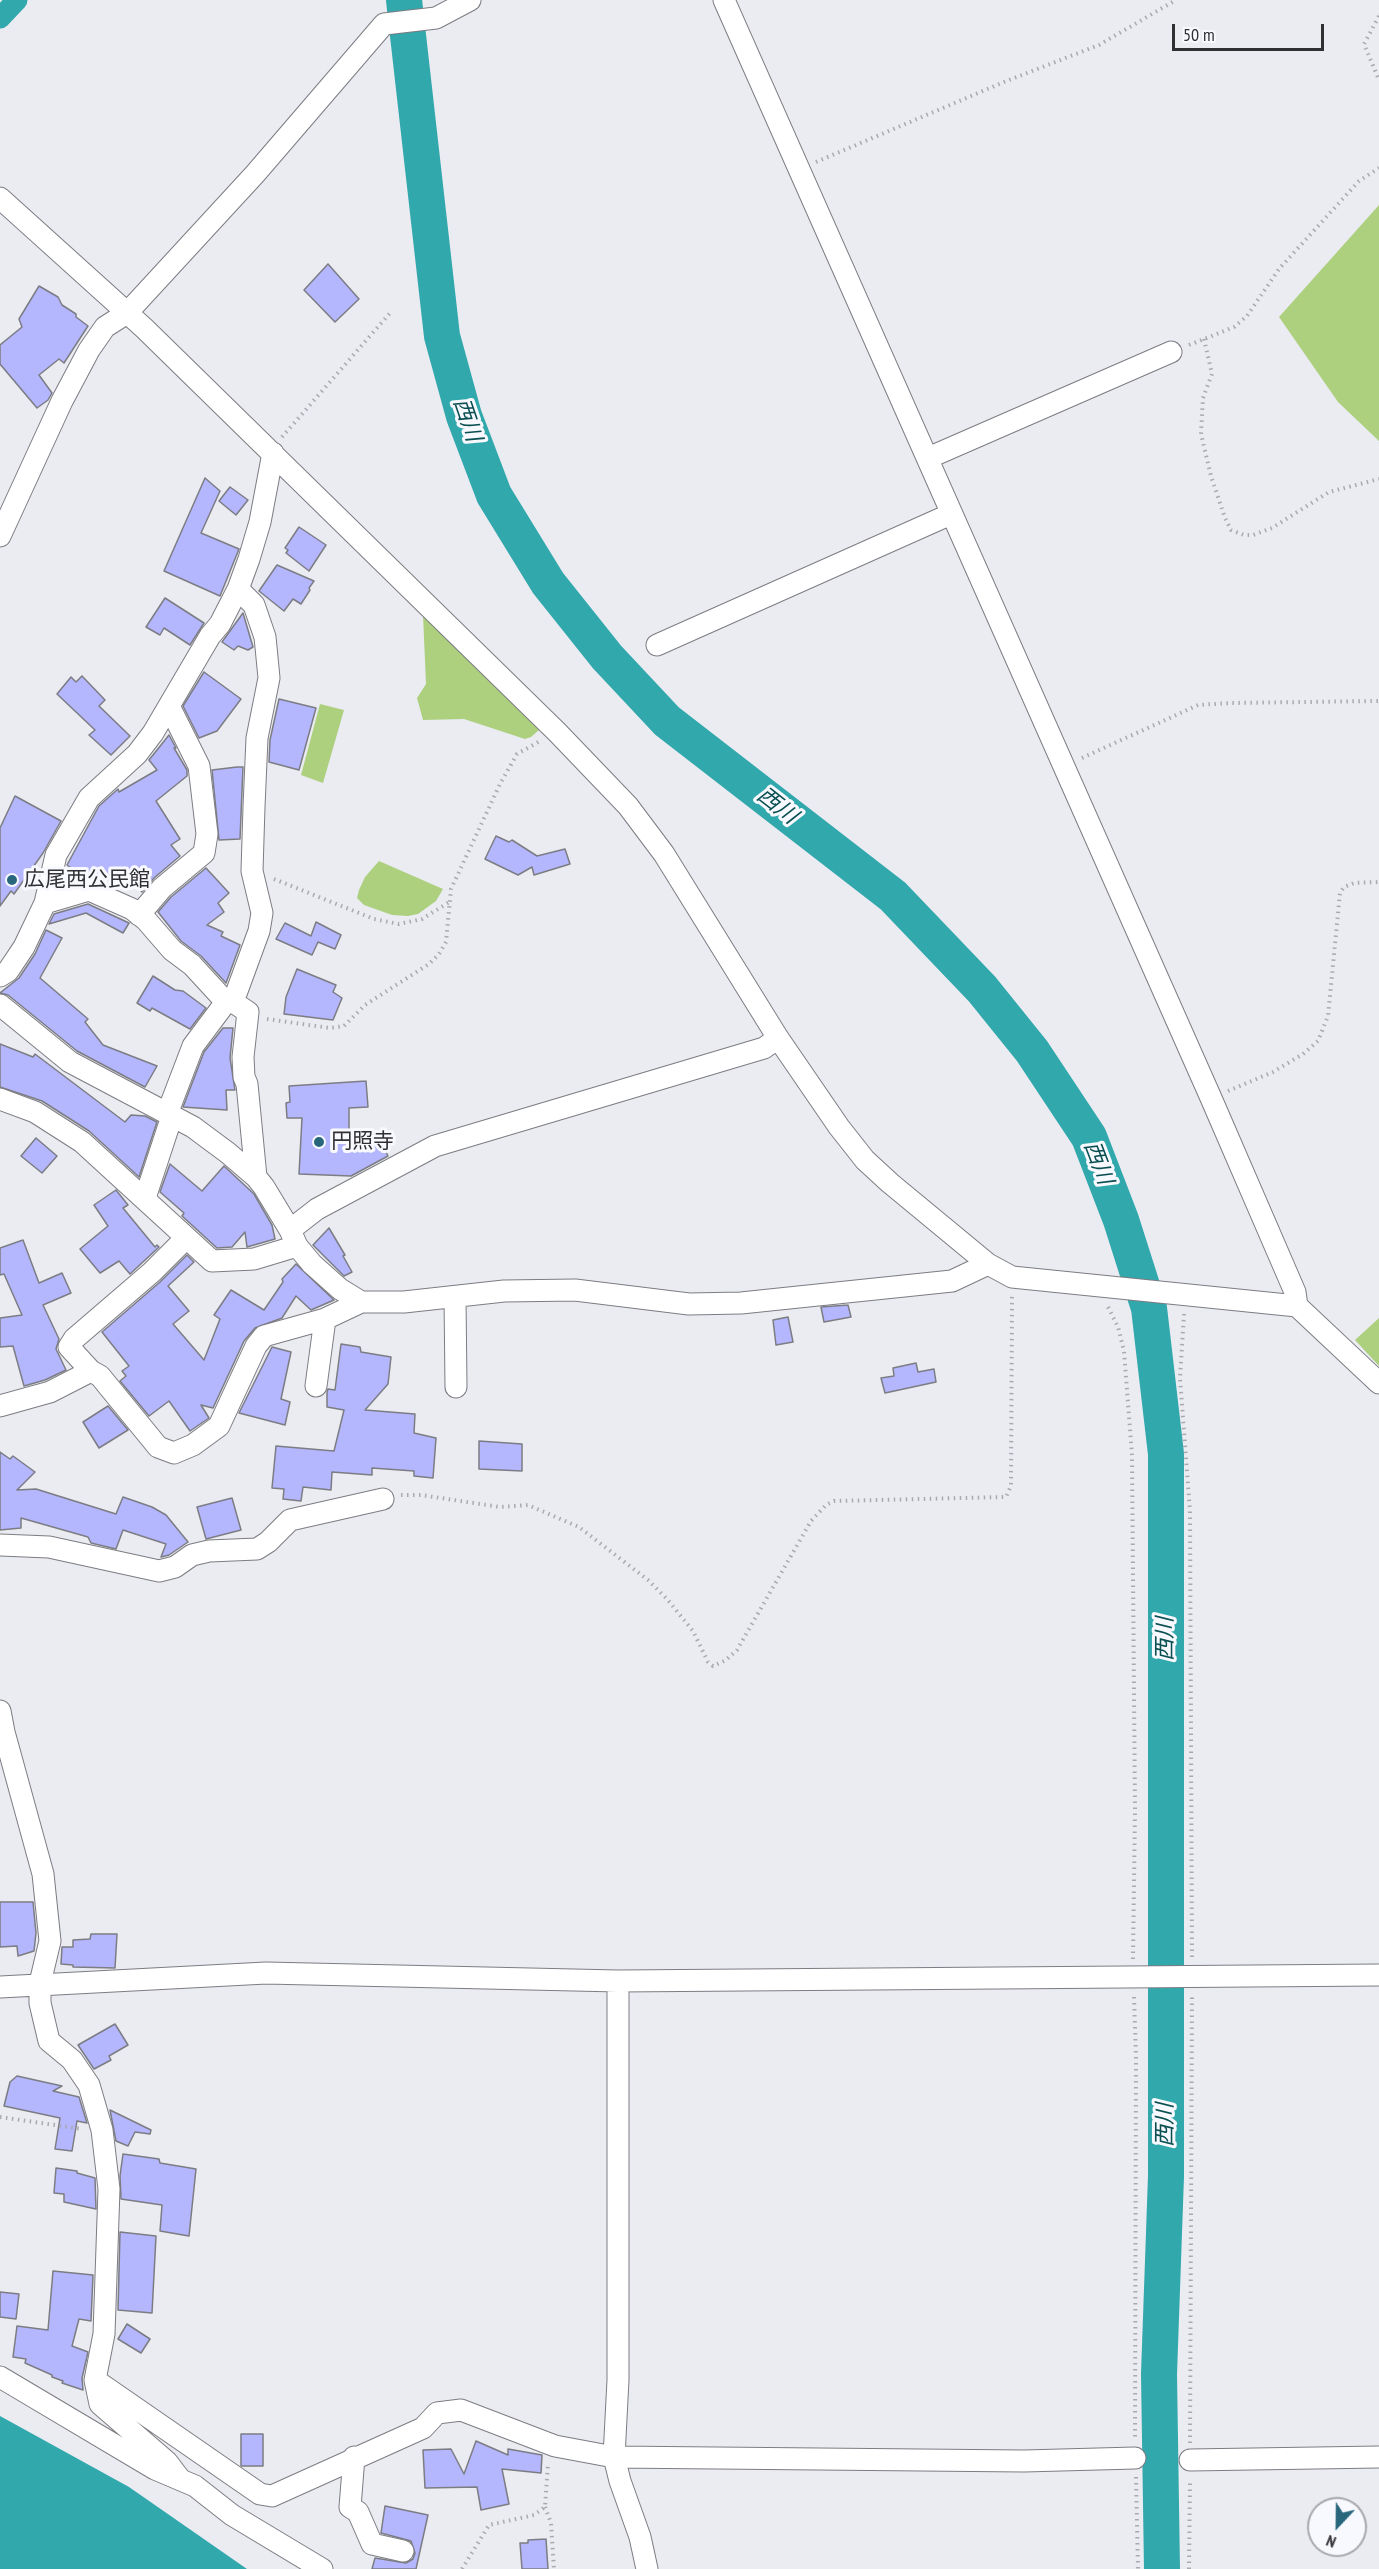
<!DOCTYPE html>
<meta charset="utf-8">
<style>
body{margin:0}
#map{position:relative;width:1379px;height:2569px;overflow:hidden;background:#ebebf2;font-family:"PT Sans Narrow",sans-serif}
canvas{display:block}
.north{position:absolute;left:1307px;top:2497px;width:60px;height:60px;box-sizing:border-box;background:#f8f9fe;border:2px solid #a8a9ad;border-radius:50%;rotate:202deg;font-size:16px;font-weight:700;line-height:24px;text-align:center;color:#303033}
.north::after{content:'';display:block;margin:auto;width:21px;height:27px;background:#27667b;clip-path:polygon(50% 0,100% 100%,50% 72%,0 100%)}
.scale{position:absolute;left:1172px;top:24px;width:152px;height:27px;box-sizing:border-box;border:3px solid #303033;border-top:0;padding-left:8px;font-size:18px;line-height:21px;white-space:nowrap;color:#303033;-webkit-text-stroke:4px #f8f9fe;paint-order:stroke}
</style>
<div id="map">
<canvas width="1379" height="2569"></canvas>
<div class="north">N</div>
<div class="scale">50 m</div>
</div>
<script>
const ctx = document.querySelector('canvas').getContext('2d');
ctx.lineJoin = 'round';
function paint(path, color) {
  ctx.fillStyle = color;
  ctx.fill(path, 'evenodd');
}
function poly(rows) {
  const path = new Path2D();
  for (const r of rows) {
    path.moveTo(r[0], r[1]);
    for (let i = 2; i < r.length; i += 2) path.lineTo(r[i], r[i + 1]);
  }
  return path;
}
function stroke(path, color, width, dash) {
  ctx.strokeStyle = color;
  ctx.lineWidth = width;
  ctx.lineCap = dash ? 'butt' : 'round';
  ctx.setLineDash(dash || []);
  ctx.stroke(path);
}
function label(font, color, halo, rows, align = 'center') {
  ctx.font = font + ' "PT Sans Narrow","Noto Sans JP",sans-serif';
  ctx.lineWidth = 6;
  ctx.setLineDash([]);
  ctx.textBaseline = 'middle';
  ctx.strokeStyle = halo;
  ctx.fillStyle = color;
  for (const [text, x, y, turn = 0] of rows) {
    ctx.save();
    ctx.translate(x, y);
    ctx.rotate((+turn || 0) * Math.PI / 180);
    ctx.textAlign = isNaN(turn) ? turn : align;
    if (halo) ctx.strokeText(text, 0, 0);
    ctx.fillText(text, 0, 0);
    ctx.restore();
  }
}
paint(poly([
 [1379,205,1379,441,1338,402,1279,317],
 [423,615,539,730,531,737,525,739,464,719,423,720,417,698,426,684],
 [320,704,344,710,323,783,301,775],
 [379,861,443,889,436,901,418,914,408,916,392,915,364,905,357,898,359,890,365,877],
 [1379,1318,1379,1366,1355,1340]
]), '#add07e');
paint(poly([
 [0,2416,129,2487,247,2569,0,2569]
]), '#30a8ac');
stroke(poly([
 [0,18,17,0]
]), '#30a8ac', 21);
stroke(poly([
 [404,0,442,336,464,416,494,495,548,583,607,657,667,721,893,896,982,989,1032,1051,1089,1137,1121,1220,1149,1308,1166,1454,1166,2176,1159,2374,1162,2569]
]), '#30a8ac', 36);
const building = poly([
 [328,264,359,299,335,322,304,290,328,264],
 [39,286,58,297,62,305,76,314,76,317,88,326,64,363,59,359,39,375,52,393,48,400,37,408,0,364,0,345,22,327,19,319,39,286],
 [205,478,220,491,201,533,239,549,220,596,164,571,205,478],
 [230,487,248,500,236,515,219,501,230,487],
 [299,527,326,545,309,571,286,553,288,550,285,548,299,527],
 [277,565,314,581,309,588,310,590,301,604,293,599,284,611,259,591,277,565],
 [165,598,204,623,190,645,164,628,160,635,146,627,165,598],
 [243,613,253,647,248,650,238,646,234,650,222,642,243,613],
 [204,672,241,699,217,731,199,738,183,706,204,672],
 [82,676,105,700,99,706,130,736,111,755,89,735,95,730,57,694,71,677,76,682,82,676],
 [279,699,316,708,299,770,269,762,270,740,279,699],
 [169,735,176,748,174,748,187,770,187,776,156,801,180,839,171,845,180,856,154,878,142,892,130,875,101,881,85,878,67,865,99,806,118,789,119,792,157,770,149,760,169,735],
 [237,767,243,767,240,839,219,840,212,770,237,767],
 [15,796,61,821,43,853,14,894,11,891,0,906,0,828,15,796],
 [496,836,509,842,512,840,537,856,565,849,570,864,534,875,532,867,518,875,485,859,496,836],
 [206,868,229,893,218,903,224,912,207,925,223,932,221,936,240,945,226,983,201,956,181,941,158,912,171,897,206,868],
 [88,904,129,923,123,933,86,913,49,924,54,914,88,904],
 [316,922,341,935,335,949,318,942,312,955,276,939,285,923,311,936,316,922],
 [46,930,62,938,40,978,88,1019,85,1022,103,1045,157,1066,145,1087,77,1051,8,995,0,993,19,978,35,954,46,930],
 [297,969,336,985,333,992,342,998,333,1020,284,1014,286,997,297,969],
 [153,976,175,990,183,991,206,1008,190,1029,152,1008,150,1011,137,1003,153,976],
 [223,1028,233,1028,230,1058,235,1090,226,1090,227,1110,183,1107,204,1052,223,1028],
 [0,1044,33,1057,35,1054,125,1122,131,1115,145,1116,157,1122,139,1177,89,1131,42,1101,0,1087,0,1044],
 [366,1081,368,1107,349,1108,349,1143,378,1136,388,1156,351,1176,299,1174,302,1118,287,1118,286,1103,290,1102,289,1086,366,1081],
 [36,1138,57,1156,42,1173,21,1156,36,1138],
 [170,1164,202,1191,224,1166,254,1194,272,1225,275,1239,247,1247,245,1232,232,1247,217,1248,182,1216,184,1213,160,1192,170,1164],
 [116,1190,128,1205,123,1208,155,1247,157,1245,159,1247,130,1274,119,1261,100,1273,80,1249,108,1226,94,1205,116,1190],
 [329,1228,345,1255,343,1256,352,1272,344,1276,313,1245,329,1228],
 [23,1240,39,1283,62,1273,71,1293,43,1305,59,1339,56,1349,66,1370,45,1380,24,1386,13,1346,0,1347,0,1318,22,1315,4,1274,0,1275,0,1248,23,1240],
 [187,1255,194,1262,168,1286,189,1311,173,1324,204,1360,220,1319,214,1315,231,1290,264,1310,283,1282,282,1279,296,1264,334,1300,311,1310,296,1296,282,1318,255,1328,244,1341,213,1408,201,1405,209,1418,190,1431,169,1401,149,1416,120,1381,126,1376,122,1371,129,1366,102,1332,160,1282,187,1255],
 [848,1305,851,1317,824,1322,821,1307,848,1305],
 [788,1317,793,1342,776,1345,773,1320,788,1317],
 [341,1344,360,1347,361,1352,391,1357,388,1384,365,1410,415,1414,414,1433,436,1438,433,1478,414,1476,414,1471,372,1468,372,1475,332,1472,331,1490,303,1487,301,1501,283,1499,284,1489,272,1488,276,1446,334,1451,344,1410,327,1407,327,1392,328,1389,335,1390,341,1344],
 [272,1347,291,1352,281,1399,290,1402,285,1425,239,1413,272,1347],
 [916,1363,918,1372,934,1369,936,1382,885,1393,881,1378,894,1376,893,1368,916,1363],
 [108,1406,128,1430,99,1448,83,1422,108,1406],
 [479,1441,522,1444,522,1471,479,1469,479,1441],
 [0,1452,10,1459,13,1456,35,1472,17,1490,36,1489,116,1514,123,1497,152,1507,166,1515,188,1542,169,1555,161,1557,166,1544,123,1530,116,1549,91,1543,88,1537,21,1518,21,1528,0,1530,0,1452],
 [232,1498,241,1530,206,1539,197,1507,232,1498],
 [0,1902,33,1902,36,1933,34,1951,18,1956,17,1946,0,1947,0,1902],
 [91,1934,117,1934,115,1968,73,1967,73,1965,61,1964,62,1947,73,1947,73,1940,90,1939,91,1934],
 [115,2024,128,2045,109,2056,111,2060,94,2069,78,2045,115,2024],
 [17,2076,62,2086,53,2091,79,2097,87,2123,77,2121,72,2151,55,2149,60,2118,4,2106,10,2082,17,2076],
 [110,2110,151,2130,150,2134,135,2132,128,2146,116,2141,110,2110],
 [123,2154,159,2159,160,2163,196,2169,189,2236,160,2231,162,2205,121,2199,120,2176,123,2154],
 [56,2168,77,2171,77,2173,95,2178,96,2209,64,2202,64,2194,54,2193,56,2168],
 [120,2232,156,2236,152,2313,118,2310,120,2232],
 [53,2271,93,2275,91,2321,79,2319,72,2346,88,2352,82,2378,83,2390,62,2383,63,2381,52,2377,52,2375,25,2363,26,2359,13,2357,17,2326,48,2330,53,2271],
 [0,2292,19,2294,16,2319,0,2317,0,2292],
 [127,2324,150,2339,141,2353,118,2339,127,2324],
 [241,2434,263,2434,263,2466,241,2466,241,2434],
 [476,2441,508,2455,508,2449,542,2455,541,2473,502,2469,509,2504,481,2510,477,2487,425,2488,423,2450,451,2449,464,2474,476,2441],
 [385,2506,428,2515,416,2569,372,2569,375,2558,406,2563,413,2559,415,2553,411,2541,381,2533,385,2506],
 [546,2539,548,2569,522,2569,520,2543,528,2543,528,2540,546,2539]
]);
paint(building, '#b4b6fe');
stroke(building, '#7c7d83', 1.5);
const minor = poly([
 [724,0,1211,1098,1295,1292,1297,1306,1379,1383],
 [0,198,144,328,557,732,628,806,664,854,778,1038,839,1127,865,1160,890,1183,988,1264,1012,1277,1297,1306],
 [928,458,1171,352],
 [0,536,62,401,89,350,105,327,127,313,255,174,384,24,436,18,470,0],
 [657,645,951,514],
 [45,903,89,890,132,909,146,920,172,950,192,965,226,1002,233,1002,248,1012,243,1057,244,1077,247,1084,256,1177],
 [139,915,162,888,204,853,207,834,199,766,169,706],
 [0,976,8,971,24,947,45,903,56,855,89,798,137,754,153,733,210,636,220,624,238,589,249,559,260,522,273,453],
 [233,1002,259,931,262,913,252,871,254,807,257,738,269,678,265,637,254,605,238,589],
 [0,1005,70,1062,193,1127,228,1153,256,1177,264,1187,290,1230,297,1246,312,1264,340,1289,361,1302,404,1302,504,1291,575,1290,689,1304,741,1303,952,1281,988,1264],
 [0,1099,35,1112,82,1142,212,1261,254,1259,297,1246],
 [167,1114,193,1046,226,1002],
 [145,1198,172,1116],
 [290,1230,317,1209,435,1146,764,1048,778,1038],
 [455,1297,456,1387],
 [91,1371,69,1347,74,1339,152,1272,186,1238],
 [316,1386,325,1319],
 [0,1406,50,1392,91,1371,100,1376,158,1447,174,1453,193,1445,219,1426,256,1346,264,1336,325,1319,361,1302],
 [0,1545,49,1547,159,1571,175,1567,192,1555,209,1551,257,1549,268,1542,290,1520,383,1499],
 [0,1711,4,1732,43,1874,50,1941,40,1983,40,2003,49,2041,72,2060,89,2085,102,2130,109,2189,104,2334,95,2380,100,2404,167,2462,180,2479],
 [618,1981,618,2380,614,2457,620,2481,640,2537,647,2569],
 [0,1987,266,1973,618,1981,1379,1975],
 [0,2377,155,2469,195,2486,232,2515,322,2569],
 [95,2380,260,2494,272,2496,423,2428,437,2413,461,2410,555,2446,614,2457,1024,2461,1135,2458],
 [354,2457,350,2507,358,2512,372,2544,403,2551],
 [1190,2460,1379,2457]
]);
stroke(minor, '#7c7c83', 23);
stroke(poly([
 [1379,16,1364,44,1379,80],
 [816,162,1004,82,1099,45,1176,0],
 [1204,339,1212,374,1203,398,1201,434,1211,476,1225,518,1231,530,1244,535,1253,535,1272,528,1329,492,1379,479],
 [1189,345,1234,327,1247,316,1279,269,1359,181,1379,168],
 [282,437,390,313],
 [1082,758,1198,705,1230,703,1379,701],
 [274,879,374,919,399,924,422,919,451,901],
 [267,1019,330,1028,344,1026,365,1005,429,964,439,954,446,942,451,889,500,784,517,754,540,741],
 [1228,1091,1273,1072,1303,1054,1318,1041,1328,1016,1340,893,1344,887,1354,883,1379,882],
 [1108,1307,1118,1327,1124,1351,1132,1455,1135,1810,1133,1959],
 [1184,1314,1180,1378,1190,1511,1192,1957],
 [401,1495,421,1495,500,1507,528,1505,579,1527,648,1580,667,1599,693,1631,708,1662,713,1666,726,1660,737,1650,811,1521,826,1505,834,1501,1006,1497,1011,1486,1012,1296],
 [1134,1997,1136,2057,1135,2439],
 [0,2117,82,2129],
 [1190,2443,1192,1994],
 [1136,2477,1138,2569],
 [545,2507,551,2523,554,2569],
 [462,2569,489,2525,534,2515,545,2507,548,2464],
 [1189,2569,1190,2480]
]), '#a9a9af', 4, [1.5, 4.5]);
stroke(minor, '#fff', 21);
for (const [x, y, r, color] of [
 [12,880,6,"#27667b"],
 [319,1142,6,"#27667b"]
]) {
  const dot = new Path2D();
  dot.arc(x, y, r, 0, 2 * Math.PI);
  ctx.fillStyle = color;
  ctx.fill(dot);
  stroke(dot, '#f8f9fe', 2);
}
label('21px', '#303033', '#f8f9fe', [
 ["広尾西公民館",24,880],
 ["円照寺",331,1142]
], 'left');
label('italic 22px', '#0a4f51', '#f8f9fe', [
 ["西川",467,420,71],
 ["西川",777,806,38],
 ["西川",1098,1163,69],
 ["西川",1166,1639,-90],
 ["西川",1166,2125,-90]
]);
</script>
